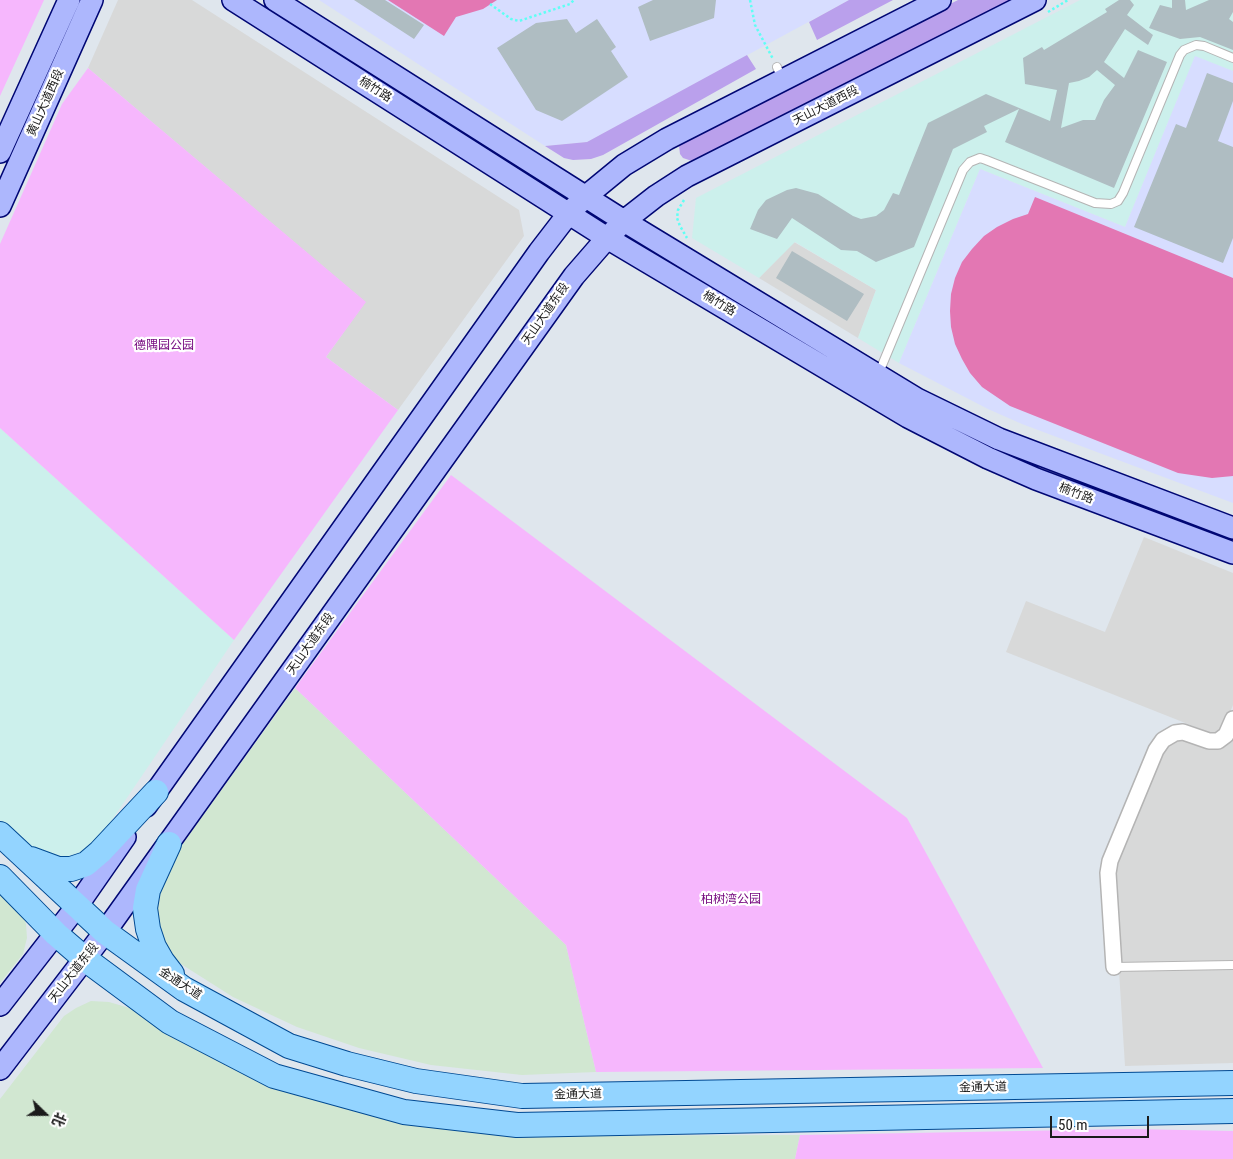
<!DOCTYPE html>
<meta charset="utf-8">
<style>
body{margin:0}
#map{position:relative;width:1233px;height:1159px;overflow:hidden;background:#dfe6ed;font-family:"Roboto Condensed","Noto Sans SC",sans-serif}
canvas{display:block}
.north{position:absolute;left:20px;top:1089px;width:50px;height:50px;-webkit-text-stroke:4px #fff;paint-order:stroke;rotate:112deg;font-size:14px;font-weight:700;line-height:20px;text-align:center;color:#1b1b1b}
.north::after{content:'';display:block;margin:auto;width:18px;height:22px;background:#1b1b1b;clip-path:polygon(50% 0,100% 100%,50% 72%,0 100%)}
.scale{position:absolute;left:1050px;top:1116px;width:99px;height:22px;box-sizing:border-box;border:2px solid #1b1b1b;border-top:0;padding-left:6px;font-size:15px;line-height:18px;white-space:nowrap;color:#1b1b1b;-webkit-text-stroke:4px #fff;paint-order:stroke}
</style>
<div id="map">
<canvas width="1233" height="1159"></canvas>
<div class="north">北</div>
<div class="scale">50 m</div>
</div>
<script>
const ctx = document.querySelector('canvas').getContext('2d');
ctx.lineJoin = 'round';
function paint(path, color) {
  ctx.fillStyle = color;
  ctx.fill(path, 'evenodd');
}
function poly(rows) {
  const path = new Path2D();
  for (const r of rows) {
    path.moveTo(r[0], r[1]);
    for (let i = 2; i < r.length; i += 2) path.lineTo(r[i], r[i + 1]);
  }
  return path;
}
function stroke(path, color, width, dash) {
  ctx.strokeStyle = color;
  ctx.lineWidth = width;
  ctx.lineCap = dash ? 'butt' : 'round';
  ctx.setLineDash(dash || []);
  ctx.stroke(path);
}
function label(font, color, halo, rows, align = 'center') {
  ctx.font = font + ' "Roboto Condensed","Noto Sans SC",sans-serif';
  ctx.lineWidth = 4.5;
  ctx.setLineDash([]);
  ctx.textBaseline = 'middle';
  ctx.strokeStyle = halo;
  ctx.fillStyle = color;
  for (const [text, x, y, turn = 0] of rows) {
    ctx.save();
    ctx.translate(x, y);
    ctx.rotate((+turn || 0) * Math.PI / 180);
    ctx.textAlign = isNaN(turn) ? turn : align;
    if (halo) ctx.strokeText(text, 0, 0);
    ctx.fillText(text, 0, 0);
    ctx.restore();
  }
}
paint(poly([
 [118,0,192,0,519,210,524,236,398,410,326,357,365,302,88,68],
 [794,242,876,290,858,338,759,278],
 [1144,537,1233,573,1233,705,1224,727,1220,733,1213,734,1006,652,1026,601,1105,632],
 [1233,730,1233,1063,1125,1066,1113,876,1114,864,1160,752,1174,737,1207,745]
]), '#d8d9d9');
paint(poly([
 [1080,0,1233,0,1233,71,1195,57,1125,227,980,169,899,363,858,338,876,290,795,242,759,278,692,238,696,198],
 [0,428,234,640,97,842,84,851,70,856,56,857,42,853,29,845,0,820]
]), '#ccf0ec');
paint(poly([
 [295,688,566,945,596,1072,522,1075,431,1065,359,1048,297,1027,233,997,181,964,164,948,153,912,156,894,178,850],
 [0,887,21,909,26,924,27,938,23,954,0,983],
 [91,1001,109,1002,133,1009,272,1084,519,1136,800,1135,795,1159,0,1159,0,1099,64,1016,76,1008]
]), '#d1e7d1');
paint(poly([
 [319,0,849,0,587,142,545,146],
 [1195,56,1233,71,1233,503,1022,424,988,409,899,363,980,169,1125,227]
]), '#d7ddff');
paint(poly([
 [849,0,893,0,817,40,809,22],
 [958,0,1013,0,692,161,683,158,680,154,679,146,681,141],
 [747,55,756,69,603,155,591,159,573,160,564,158,545,146,587,142]
]), '#baa0ec');
paint(poly([
 [0,0,44,0,0,96],
 [88,68,366,302,326,357,398,410,234,640,0,428,0,244,62,104],
 [451,475,907,818,1043,1068,596,1072,566,945,295,688],
 [1130,1129,1233,1131,1233,1159,795,1159,800,1135]
]), '#f6b7fd');
paint(poly([
 [388,0,497,0,483,9,456,17,444,36],
 [1035,197,1233,278,1233,476,1212,478,1178,473,1010,406,982,387,970,373,962,359,955,344,951,327,950,311,951,294,955,278,962,262,972,249,984,236,997,227,1013,219,1028,214]
]), '#e377b3');
paint(poly([
 [354,0,385,0,424,25,414,39],
 [653,0,716,0,714,18,650,41,638,7],
 [1119,0,1130,0,1134,5,1127,15,1153,35,1148,45,1125,29,1104,62,1124,78,1138,50,1167,62,1114,188,1005,142,1019,109,984,126,987,132,953,149,914,247,876,262,857,251,841,250,792,218,777,239,750,229,758,210,766,200,787,190,796,188,818,194,853,216,861,219,876,216,884,210,893,193,899,195,928,123,986,94,1050,121,1057,90,1025,84,1023,58,1042,47,1044,50,1107,12,1105,9],
 [1097,70,1115,85,1104,100,1095,120,1083,120,1061,128,1069,83,1079,81,1089,77],
 [1172,0,1185,0,1186,10,1209,0,1233,0,1233,12,1229,19,1233,22,1233,50,1200,37,1180,39,1149,28,1160,5,1172,8],
 [567,19,576,33,597,19,616,47,611,51,628,77,562,121,536,110,497,48,536,23],
 [1207,73,1233,83,1233,101,1218,141,1233,147,1233,238,1223,263,1134,227,1176,124,1186,128],
 [792,251,864,294,847,321,776,278]
]), '#afbdc2');
const service = poly([
 [777,67,782,79],
 [878,375,963,170,970,162,980,158,986,160,1095,203,1111,204,1118,201,1123,193,1180,55,1184,50,1196,45,1204,46,1233,58],
 [1114,967,1233,965]
]);
const minor = poly([
 [1114,967,1108,873,1110,861,1156,750,1163,740,1175,733,1183,732,1209,741,1218,741,1226,735,1233,719]
]);
const secondary = poly([
 [233,0,607,238,908,417,988,458,1036,479,1233,553],
 [275,0,624,221,917,399,999,439,1233,528],
 [0,152,69,0],
 [0,206,92,0],
 [146,806,539,252,569,213,585,197,624,165,667,139,940,0],
 [0,1005,77,906,125,837],
 [0,1069,105,932,574,276,607,238,624,221,656,196,687,176,1035,0]
]);
const primary = poly([
 [0,834,105,932,184,989,289,1046,347,1064,416,1081,522,1096,1233,1083],
 [169,844,148,890,145,908,148,929,154,947,162,961,172,974],
 [31,859,58,869,71,869,86,864,100,852,156,792],
 [0,877,56,934,85,959,170,1022,274,1076,404,1112,517,1125,1233,1111]
]);
stroke(service, '#b4b4b4', 10);
stroke(minor, '#b4b4b4', 18);
stroke(secondary, '#000774', 24);
stroke(primary, '#004992', 26);
stroke(poly([
 [750,0,755,25,773,59],
 [490,4,511,19,519,21,570,4,574,0],
 [1048,12,1068,0],
 [684,200,678,210,677,218,680,226,687,238]
]), '#5ffff4', 2.5, [2.5, 2.5]);
stroke(service, '#fff', 8);
stroke(minor, '#fff', 15);
stroke(secondary, '#adb7fd', 21);
stroke(primary, '#93d4ff', 24);
label('12px', '#1b1b1b', '#fff', [
 ["楠竹路",375,90,32],
 ["黄山大道西段",46,103,-66],
 ["天山大道西段",826,106,-27],
 ["楠竹路",719,304,31],
 ["天山大道东段",546,314,-55],
 ["楠竹路",1076,494,21],
 ["天山大道东段",311,644,-55],
 ["天山大道东段",74,973,-52],
 ["金通大道",180,984,33],
 ["金通大道",983,1088,-1],
 ["金通大道",578,1095,-1]
]);
label('12px', '#73047d', '#fff', [
 ["德隅园公园",164,346],
 ["柏树湾公园",731,900]
]);
</script>
